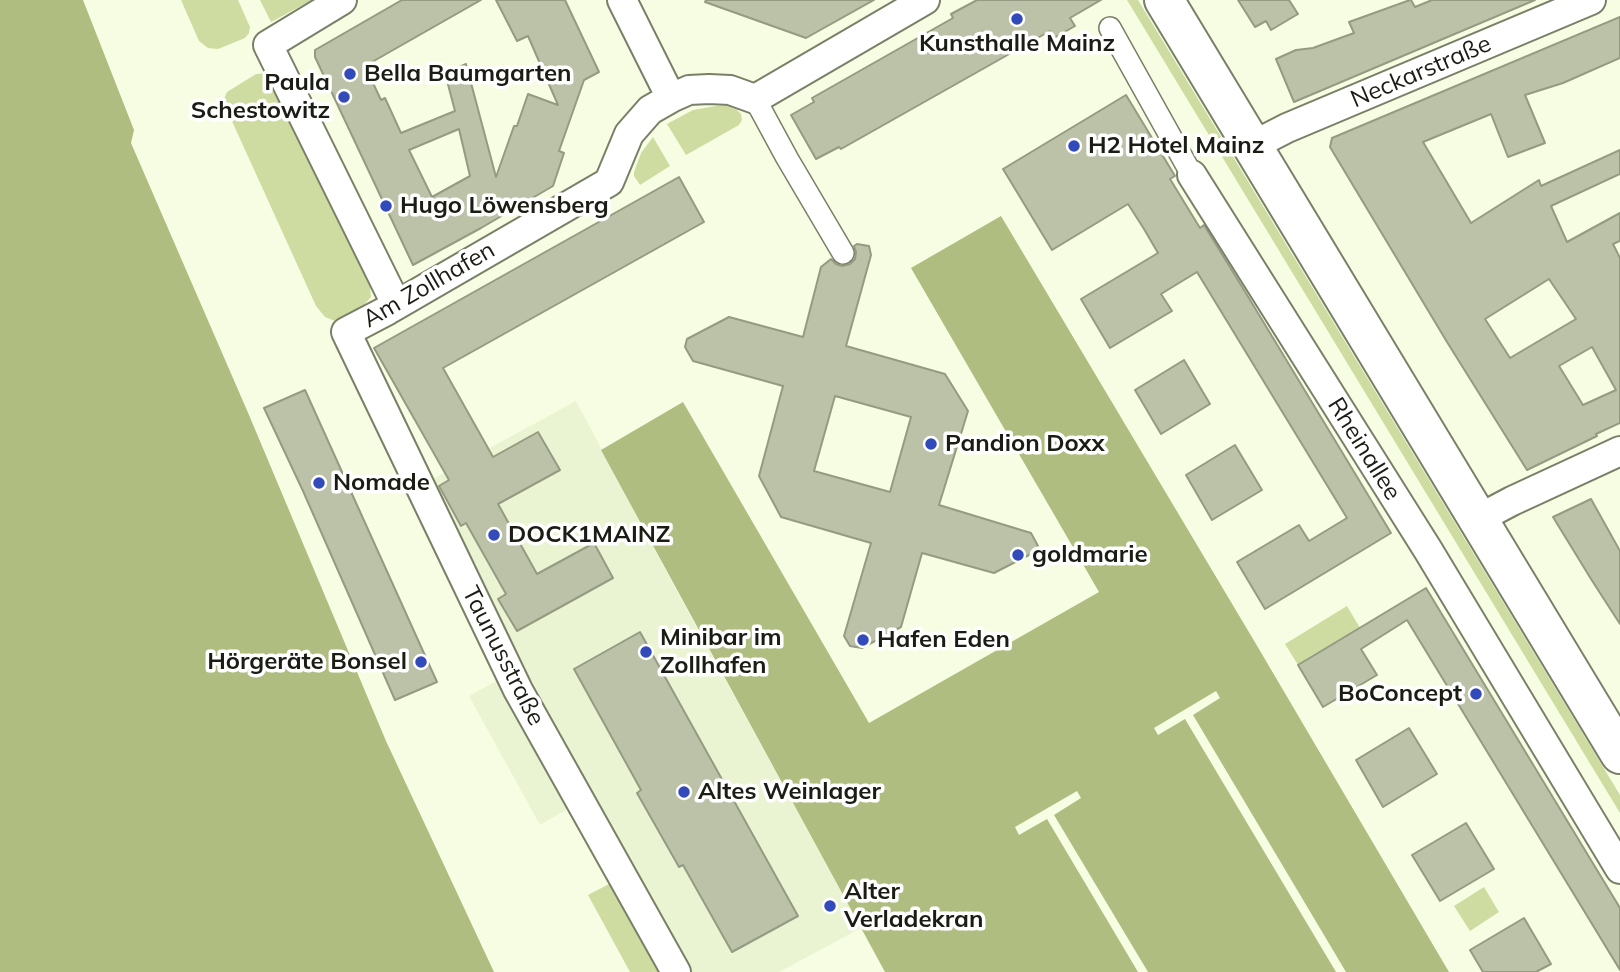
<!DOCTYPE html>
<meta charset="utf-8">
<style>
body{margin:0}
canvas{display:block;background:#f6fde2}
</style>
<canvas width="1620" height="972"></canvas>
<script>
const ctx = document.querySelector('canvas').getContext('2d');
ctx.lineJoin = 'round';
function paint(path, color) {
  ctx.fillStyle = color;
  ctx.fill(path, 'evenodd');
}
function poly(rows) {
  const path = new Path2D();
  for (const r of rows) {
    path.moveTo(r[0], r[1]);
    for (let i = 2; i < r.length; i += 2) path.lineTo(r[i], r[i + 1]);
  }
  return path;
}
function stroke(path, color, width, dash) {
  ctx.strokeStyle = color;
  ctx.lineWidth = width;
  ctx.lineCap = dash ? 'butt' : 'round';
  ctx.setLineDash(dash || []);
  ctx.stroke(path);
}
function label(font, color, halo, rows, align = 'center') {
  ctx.font = font + ' Mulish,sans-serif';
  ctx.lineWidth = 7;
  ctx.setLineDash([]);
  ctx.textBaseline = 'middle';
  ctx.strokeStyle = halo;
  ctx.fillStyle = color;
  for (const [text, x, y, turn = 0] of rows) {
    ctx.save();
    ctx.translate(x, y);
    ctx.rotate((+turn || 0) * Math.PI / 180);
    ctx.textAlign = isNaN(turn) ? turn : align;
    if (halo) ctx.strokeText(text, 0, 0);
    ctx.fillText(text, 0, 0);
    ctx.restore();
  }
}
paint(poly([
 [576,401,673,584,861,928,779,972,676,972,580,802,540,825,469,696,515,671,422,485]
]), '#ebf4d2');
paint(poly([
 [181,0,238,0,250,27,249,33,245,38,218,49,208,48,199,41],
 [260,0,312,0,271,22],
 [1127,0,1138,0,1620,795,1620,813],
 [267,73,274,78,370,287,371,297,363,306,335,321,325,317,316,306,226,108,224,99,227,92,256,74],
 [716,106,728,106,737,110,741,114,742,120,739,125,686,155,667,124,693,110],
 [653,137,670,166,640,185,634,176,634,172,641,153],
 [1347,606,1360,628,1298,665,1285,644],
 [613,882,662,972,630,972,588,895],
 [1484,887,1499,912,1470,931,1454,906]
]), '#cedca2');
paint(poly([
 [0,0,83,0,134,130,131,143,249,415,386,741,494,972,0,972],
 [1001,216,1256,644,1449,972,885,972,601,450,683,402,869,723,1099,592,911,268]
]), '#afbd81');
paint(poly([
 [1216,691,1220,698,1193,715,1346,972,1336,972,1185,719,1158,735,1154,728],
 [1077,791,1081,798,1054,815,1148,972,1138,972,1047,819,1019,835,1015,827]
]), '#f6fde2');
const building = poly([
 [402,0,481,0,365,66,381,100,385,98,401,133,455,111,445,73,466,64,496,177,514,126,517,126,528,94,558,105,528,36,517,41,496,0,565,0,599,72,584,80,559,151,564,153,553,186,481,228,413,265,315,57,315,50,402,0],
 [459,129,470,176,432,197,409,150,459,129],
 [706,0,874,0,806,38,705,2,706,0],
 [977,0,1101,0,1070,18,1075,26,1054,38,1050,31,841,149,839,147,816,159,791,115,814,102,812,98,953,18,951,14,977,0],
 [1238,0,1289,0,1298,14,1271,30,1266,21,1255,27,1238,0],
 [1410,0,1411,0,1415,7,1432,0,1535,0,1294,102,1276,59,1296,50,1313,48,1354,33,1349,22,1410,0],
 [1620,17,1620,58,1563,83,1525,95,1545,143,1508,157,1491,114,1423,142,1471,223,1539,180,1541,186,1620,150,1620,174,1551,206,1567,242,1620,213,1620,241,1613,244,1620,258,1620,423,1596,434,1597,436,1527,470,1447,342,1330,147,1332,138,1620,17],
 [1549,279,1576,319,1510,358,1485,319,1549,279],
 [1592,347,1616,390,1583,405,1559,366,1592,347],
 [1126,95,1175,176,1170,179,1200,228,1204,225,1241,285,1391,533,1265,609,1237,562,1299,525,1309,541,1347,518,1197,272,1161,294,1172,311,1110,348,1081,299,1158,253,1144,229,1128,204,1052,250,1003,169,1126,95],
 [679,177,704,222,443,368,493,457,538,432,560,470,498,504,537,574,594,543,613,578,517,631,498,599,506,594,466,523,461,526,439,486,449,480,374,348,679,177],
 [857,244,869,246,871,255,846,346,945,374,968,411,939,505,1031,533,1038,546,1029,555,994,573,922,553,901,627,862,648,850,646,844,636,871,543,781,517,759,476,783,386,693,361,685,347,687,339,729,317,803,337,821,267,831,259,836,264,842,266,850,264,855,259,856,252,854,246,857,244],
 [835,396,911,417,890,492,814,471,835,396],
 [1184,360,1210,404,1161,434,1135,390,1184,360],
 [305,390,437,682,395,700,303,491,264,408,305,390],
 [1235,445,1262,490,1212,520,1186,475,1235,445],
 [1591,499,1620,551,1620,624,1591,579,1553,517,1591,499],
 [1426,588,1620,908,1620,970,1407,620,1361,649,1377,675,1323,707,1298,665,1426,588],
 [640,632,798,916,732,952,683,865,679,867,637,793,641,790,574,669,640,632],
 [1409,728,1437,774,1383,807,1356,760,1409,728],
 [1466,823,1494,869,1440,901,1412,855,1466,823],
 [1524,918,1551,964,1536,972,1483,972,1470,950,1524,918]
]);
paint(building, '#bbc2a8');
stroke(building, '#949b82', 2);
const pedestrian = poly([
 [1110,28,1192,175],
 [755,99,787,158,843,253]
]);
const minor = poly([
 [342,0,268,45,396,304],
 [622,0,671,98],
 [1252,146,1287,128,1591,0],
 [1192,175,1428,550,1620,869],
 [1478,519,1512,501,1620,451],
 [676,972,518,690,346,332,388,310,609,182,629,134,650,110,671,98,689,90,709,89,730,90,755,99,925,0]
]);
const secondary = poly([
 [1164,0,1620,754]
]);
stroke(pedestrian, '#798067', 24);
stroke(minor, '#798067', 32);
stroke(secondary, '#798067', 42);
stroke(pedestrian, '#fff', 21);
stroke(minor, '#fff', 28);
stroke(secondary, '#fff', 38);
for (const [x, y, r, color] of [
 [1017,19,7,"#334abb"],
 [350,74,7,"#334abb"],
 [344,97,7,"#334abb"],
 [1074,146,7,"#334abb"],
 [386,206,7,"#334abb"],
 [931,444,7,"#334abb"],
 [319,483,7,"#334abb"],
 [494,535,7,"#334abb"],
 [1018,555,7,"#334abb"],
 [863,640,7,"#334abb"],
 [646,652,7,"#334abb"],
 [421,662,7,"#334abb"],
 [1476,694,7,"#334abb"],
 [684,792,7,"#334abb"],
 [830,906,7,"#334abb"]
]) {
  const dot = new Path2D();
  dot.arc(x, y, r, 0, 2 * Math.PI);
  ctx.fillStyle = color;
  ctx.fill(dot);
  stroke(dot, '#fff', 2.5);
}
label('bold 24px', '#1a1d13', '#fff', [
 ["Kunsthalle Mainz",1017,44,"center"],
 ["Bella Baumgarten",364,74],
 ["Paula",330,83,"right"],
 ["Schestowitz",330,111,"right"],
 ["H2 Hotel Mainz",1088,146],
 ["Hugo Löwensberg",400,206],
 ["Pandion Doxx",945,444],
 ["Nomade",333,483],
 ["DOCK1MAINZ",508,535],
 ["goldmarie",1032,555],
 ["Minibar im",660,638],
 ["Zollhafen",660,666],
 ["Hafen Eden",877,640],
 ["Hörgeräte Bonsel",407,662,"right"],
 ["BoConcept",1462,694,"right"],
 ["Altes Weinlager",698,792],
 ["Alter",844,892],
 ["Verladekran",844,920]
], 'left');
label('24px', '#1a1d13', '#fff', [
 ["Neckarstraße",1421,72,-23],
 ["Am Zollhafen",429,285,-30],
 ["Rheinallee",1364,449,58],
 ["Taunusstraße",503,656,63]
]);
</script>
